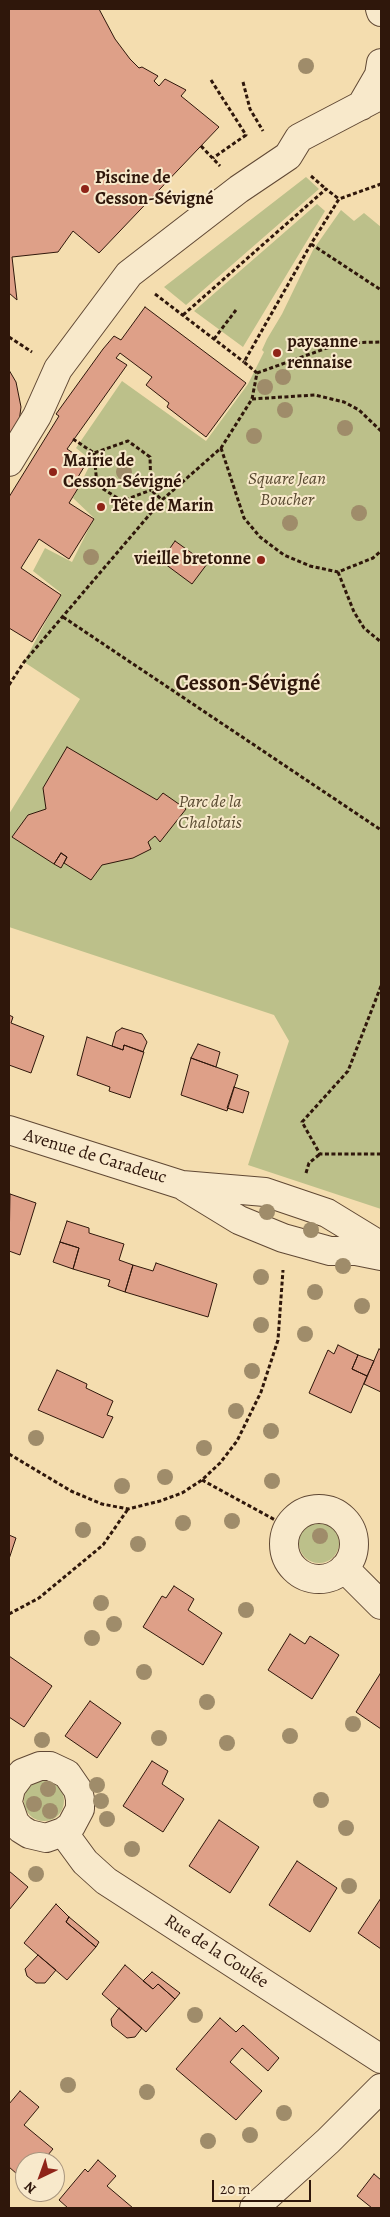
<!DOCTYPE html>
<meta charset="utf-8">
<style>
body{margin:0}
#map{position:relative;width:390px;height:2217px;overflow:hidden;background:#f4ddaf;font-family:Alegreya,serif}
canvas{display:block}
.frame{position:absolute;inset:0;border:10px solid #2f170b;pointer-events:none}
.north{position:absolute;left:15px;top:2152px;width:50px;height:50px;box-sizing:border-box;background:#f8e9cb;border:1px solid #a8957e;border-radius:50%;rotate:222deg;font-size:14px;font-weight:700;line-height:20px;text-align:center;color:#2f170b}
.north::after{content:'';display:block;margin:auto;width:18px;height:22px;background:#8f2418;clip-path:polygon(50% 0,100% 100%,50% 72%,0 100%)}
.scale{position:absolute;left:212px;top:2180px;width:99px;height:22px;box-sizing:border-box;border:2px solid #2f170b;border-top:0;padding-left:6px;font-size:15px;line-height:18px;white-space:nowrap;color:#2f170b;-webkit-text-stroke:4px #f8e9cb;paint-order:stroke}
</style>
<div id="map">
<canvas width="390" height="2217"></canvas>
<div class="frame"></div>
<div class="north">N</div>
<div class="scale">20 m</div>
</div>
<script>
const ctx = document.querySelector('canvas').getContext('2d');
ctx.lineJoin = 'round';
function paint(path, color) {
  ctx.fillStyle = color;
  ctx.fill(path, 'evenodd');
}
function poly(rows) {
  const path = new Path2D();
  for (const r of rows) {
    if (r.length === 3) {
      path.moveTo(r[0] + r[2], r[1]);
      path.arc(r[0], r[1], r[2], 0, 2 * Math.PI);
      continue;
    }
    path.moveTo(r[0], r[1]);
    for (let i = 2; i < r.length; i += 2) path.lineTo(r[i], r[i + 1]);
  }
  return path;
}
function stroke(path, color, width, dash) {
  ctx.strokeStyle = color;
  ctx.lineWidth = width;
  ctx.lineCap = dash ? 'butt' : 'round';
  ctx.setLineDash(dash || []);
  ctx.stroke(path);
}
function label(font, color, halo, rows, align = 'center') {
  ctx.font = font + ' Alegreya,serif';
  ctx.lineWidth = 4;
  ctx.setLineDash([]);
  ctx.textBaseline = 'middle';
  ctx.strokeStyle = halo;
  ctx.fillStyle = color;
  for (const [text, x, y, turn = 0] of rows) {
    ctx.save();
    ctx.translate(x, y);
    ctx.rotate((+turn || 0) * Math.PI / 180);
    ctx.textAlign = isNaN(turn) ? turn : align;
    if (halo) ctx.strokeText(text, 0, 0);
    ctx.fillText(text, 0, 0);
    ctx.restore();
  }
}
paint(poly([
 [306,177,319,189,186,305,164,287],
 [317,204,325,211,243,347,194,311],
 [341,210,354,221,364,213,381,227,381,1209,248,1165,289,1041,274,1015,9,927,9,814,80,699,24,662,61,593,33,571,45,548,72,562,94,518,73,498,92,461,76,448,122,381,206,441,248,384,264,352,262,350,267,339,282,314,313,250],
 [319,1543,20],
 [44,1801,20]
]), '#bcc08a');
const building = poly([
 [9,9,99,9,115,39,130,59,139,68,142,67,158,76,154,81,159,86,165,79,186,90,181,96,219,127,99,253,73,231,58,252,12,257,17,300,9,293,9,9],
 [145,307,246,383,206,437,167,407,169,403,146,385,152,377,120,353,116,358,127,365,67,449,87,462,75,482,80,485,69,503,94,519,69,559,39,539,21,568,61,595,32,642,9,628,9,497,59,416,56,414,103,349,114,336,121,340,145,307],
 [9,370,16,382,21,407,19,422,9,445,9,370],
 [175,541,207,564,192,584,161,561,175,541],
 [67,747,157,800,163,793,186,809,160,842,155,836,148,842,151,849,133,858,102,865,91,880,64,863,67,857,61,853,54,864,12,837,28,815,46,809,43,788,67,747],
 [61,853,67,857,61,868,54,864,61,853],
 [9,1015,13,1017,11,1023,44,1036,31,1073,9,1065,9,1015],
 [122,1028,142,1034,147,1042,143,1052,124,1045,123,1050,112,1046,116,1032,122,1028],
 [87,1037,123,1050,124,1045,144,1052,130,1098,109,1091,110,1087,77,1075,87,1037],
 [198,1044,220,1052,216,1067,191,1058,198,1044],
 [191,1058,238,1075,227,1111,181,1095,191,1058],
 [234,1087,249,1092,243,1113,227,1108,234,1087],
 [10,1194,36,1203,20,1255,9,1251,10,1194],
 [67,1221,89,1228,89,1233,124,1244,119,1260,133,1265,125,1292,108,1286,110,1280,73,1269,79,1248,60,1242,67,1221],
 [60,1242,79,1248,73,1269,53,1262,60,1242],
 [156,1263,217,1284,208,1317,125,1292,133,1265,153,1271,156,1263],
 [338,1345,358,1355,352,1369,367,1376,351,1413,309,1393,328,1350,334,1354,338,1345],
 [379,1349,381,1350,381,1392,364,1384,379,1349],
 [358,1355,374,1361,367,1376,352,1369,358,1355],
 [57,1370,87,1384,86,1388,113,1401,107,1415,113,1417,103,1438,38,1410,57,1370],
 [9,1535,16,1538,9,1559,9,1535],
 [174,1586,194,1599,188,1610,222,1633,203,1665,143,1627,162,1596,166,1598,174,1586],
 [290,1634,305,1644,310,1636,339,1655,312,1699,268,1670,290,1634],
 [9,1656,52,1686,24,1727,9,1717,9,1656],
 [380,1674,381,1675,381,1729,356,1712,380,1674],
 [90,1701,121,1723,97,1758,65,1736,90,1701],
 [152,1761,168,1771,162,1784,184,1799,163,1832,123,1806,152,1761],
 [219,1820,259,1847,230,1893,189,1866,219,1820],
 [297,1861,337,1888,310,1932,269,1905,297,1861],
 [9,1871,28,1887,9,1910,9,1871],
 [381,1898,381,1949,358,1933,381,1898],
 [56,1904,69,1917,66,1922,96,1947,67,1980,24,1943,56,1904],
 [69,1917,99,1942,96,1947,66,1922,69,1917],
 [38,1955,56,1970,45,1983,36,1983,27,1976,25,1969,38,1955],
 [125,1965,153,1989,158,1984,175,1999,146,2032,102,1994,125,1965],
 [152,1972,180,1993,175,1999,158,1984,153,1989,143,1981,152,1972],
 [119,2008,142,2028,135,2037,127,2038,112,2026,111,2019,119,2008],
 [220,2018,236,2032,243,2025,279,2058,268,2071,242,2048,230,2062,262,2091,236,2120,176,2069,220,2018],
 [20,2091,39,2107,24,2125,53,2149,42,2162,25,2162,25,2181,9,2167,9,2104,20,2091],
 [98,2160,116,2176,107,2186,133,2208,68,2208,59,2200,85,2169,88,2172,98,2160],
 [374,2174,381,2180,381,2208,372,2208,357,2196,374,2174]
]);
paint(building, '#dea088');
stroke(building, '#2f170b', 1);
const minor = poly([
 [380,9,381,12],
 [361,106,379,75,381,63],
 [9,462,37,416,58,369,129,274,239,189,288,156,299,138,381,95],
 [9,1130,182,1185,265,1192,327,1213,381,1246],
 [185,1187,239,1220,283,1238,330,1251,356,1251,381,1256],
 [319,1544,35],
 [344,1568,381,1605],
 [9,1797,11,1788,22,1773,40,1766,50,1766,67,1774,78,1790,80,1799,80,1809,71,1826,63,1832,46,1838,29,1834,21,1829,15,1823,9,1806],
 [63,1832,85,1862,106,1881,381,2059],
 [254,2208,328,2141,381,2088]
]);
stroke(minor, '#604834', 30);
stroke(poly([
 [211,80,246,135,213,158],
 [243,82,250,109,263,131],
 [201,146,220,166],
 [311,176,326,189],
 [311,244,381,290],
 [155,294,244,362],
 [183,315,326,189,339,199],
 [9,337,32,352],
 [214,339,236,310],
 [257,373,341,343,381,342],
 [252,399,315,395,344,402,359,410,381,431],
 [73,439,94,453,128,441,150,457,151,490,162,500],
 [221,448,244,518,260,537,284,555,310,566,338,572,373,558,381,551],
 [94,453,97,485,122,501,151,490],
 [338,572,354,612,364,628,381,642],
 [63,617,381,830],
 [9,685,24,662,162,500,221,448,252,399,257,373,244,362,311,244,339,199,381,184],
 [381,986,348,1071,302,1122,320,1154,381,1154],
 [306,1173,309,1163,320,1154],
 [9,1454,71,1491,102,1504,128,1509,160,1501,182,1493,202,1480,220,1463,237,1441,261,1392,278,1340,283,1270],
 [202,1480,288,1527],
 [9,1614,39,1598,103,1545,128,1509]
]), '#2f170b', 3, [4, 2.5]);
stroke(minor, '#f8e9cb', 28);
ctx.fillStyle = '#9f8c6a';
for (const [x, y] of [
 [306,66],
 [283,377],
 [265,387],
 [285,410],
 [345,428],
 [254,436],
 [124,472],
 [359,513],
 [290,523],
 [91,557],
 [267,1212],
 [311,1230],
 [343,1266],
 [261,1277],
 [315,1292],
 [362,1306],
 [261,1325],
 [305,1334],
 [252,1371],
 [236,1411],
 [271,1431],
 [36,1438],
 [204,1448],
 [165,1477],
 [272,1481],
 [122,1486],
 [232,1521],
 [183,1523],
 [83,1530],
 [320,1536],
 [138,1544],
 [101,1603],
 [246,1610],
 [114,1624],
 [92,1638],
 [144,1672],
 [207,1702],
 [353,1724],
 [290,1736],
 [159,1738],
 [42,1740],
 [227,1743],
 [97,1785],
 [48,1789],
 [321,1800],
 [101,1801],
 [34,1804],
 [50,1811],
 [107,1819],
 [346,1828],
 [132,1849],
 [36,1874],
 [349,1886],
 [195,2015],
 [68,2085],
 [147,2092],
 [284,2113],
 [250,2135],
 [208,2141]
]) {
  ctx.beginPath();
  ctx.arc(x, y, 8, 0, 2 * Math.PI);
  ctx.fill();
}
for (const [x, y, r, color] of [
 [85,189,5,"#8f2418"],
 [277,353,5,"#8f2418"],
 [53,472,5,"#8f2418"],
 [101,507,5,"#8f2418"],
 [261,560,5,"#8f2418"]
]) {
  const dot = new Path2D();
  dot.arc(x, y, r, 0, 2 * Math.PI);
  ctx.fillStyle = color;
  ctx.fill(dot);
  stroke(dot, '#f8e9cb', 2);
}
label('bold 18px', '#2f170b', '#f8e9cb', [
 ["Piscine de",95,179],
 ["Cesson-Sévigné",95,200],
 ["paysanne",287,343],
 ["rennaise",287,364],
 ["Mairie de",63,462],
 ["Cesson-Sévigné",63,483],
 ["Tête de Marin",111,507],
 ["vieille bretonne",251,560,"right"]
], 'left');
label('italic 18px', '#594a31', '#f8e9cb', [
 ["Square Jean",287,480],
 ["Boucher",287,501],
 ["Parc de la",210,803],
 ["Chalotais",210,824]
]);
label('18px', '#2f170b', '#f8e9cb', [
 ["Avenue de Caradeuc",95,1157,17],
 ["Rue de la Coulée",216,1952,33]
]);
label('bold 22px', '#2f170b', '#f8e9cb', [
 ["Cesson-Sévigné",248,685]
]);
</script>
